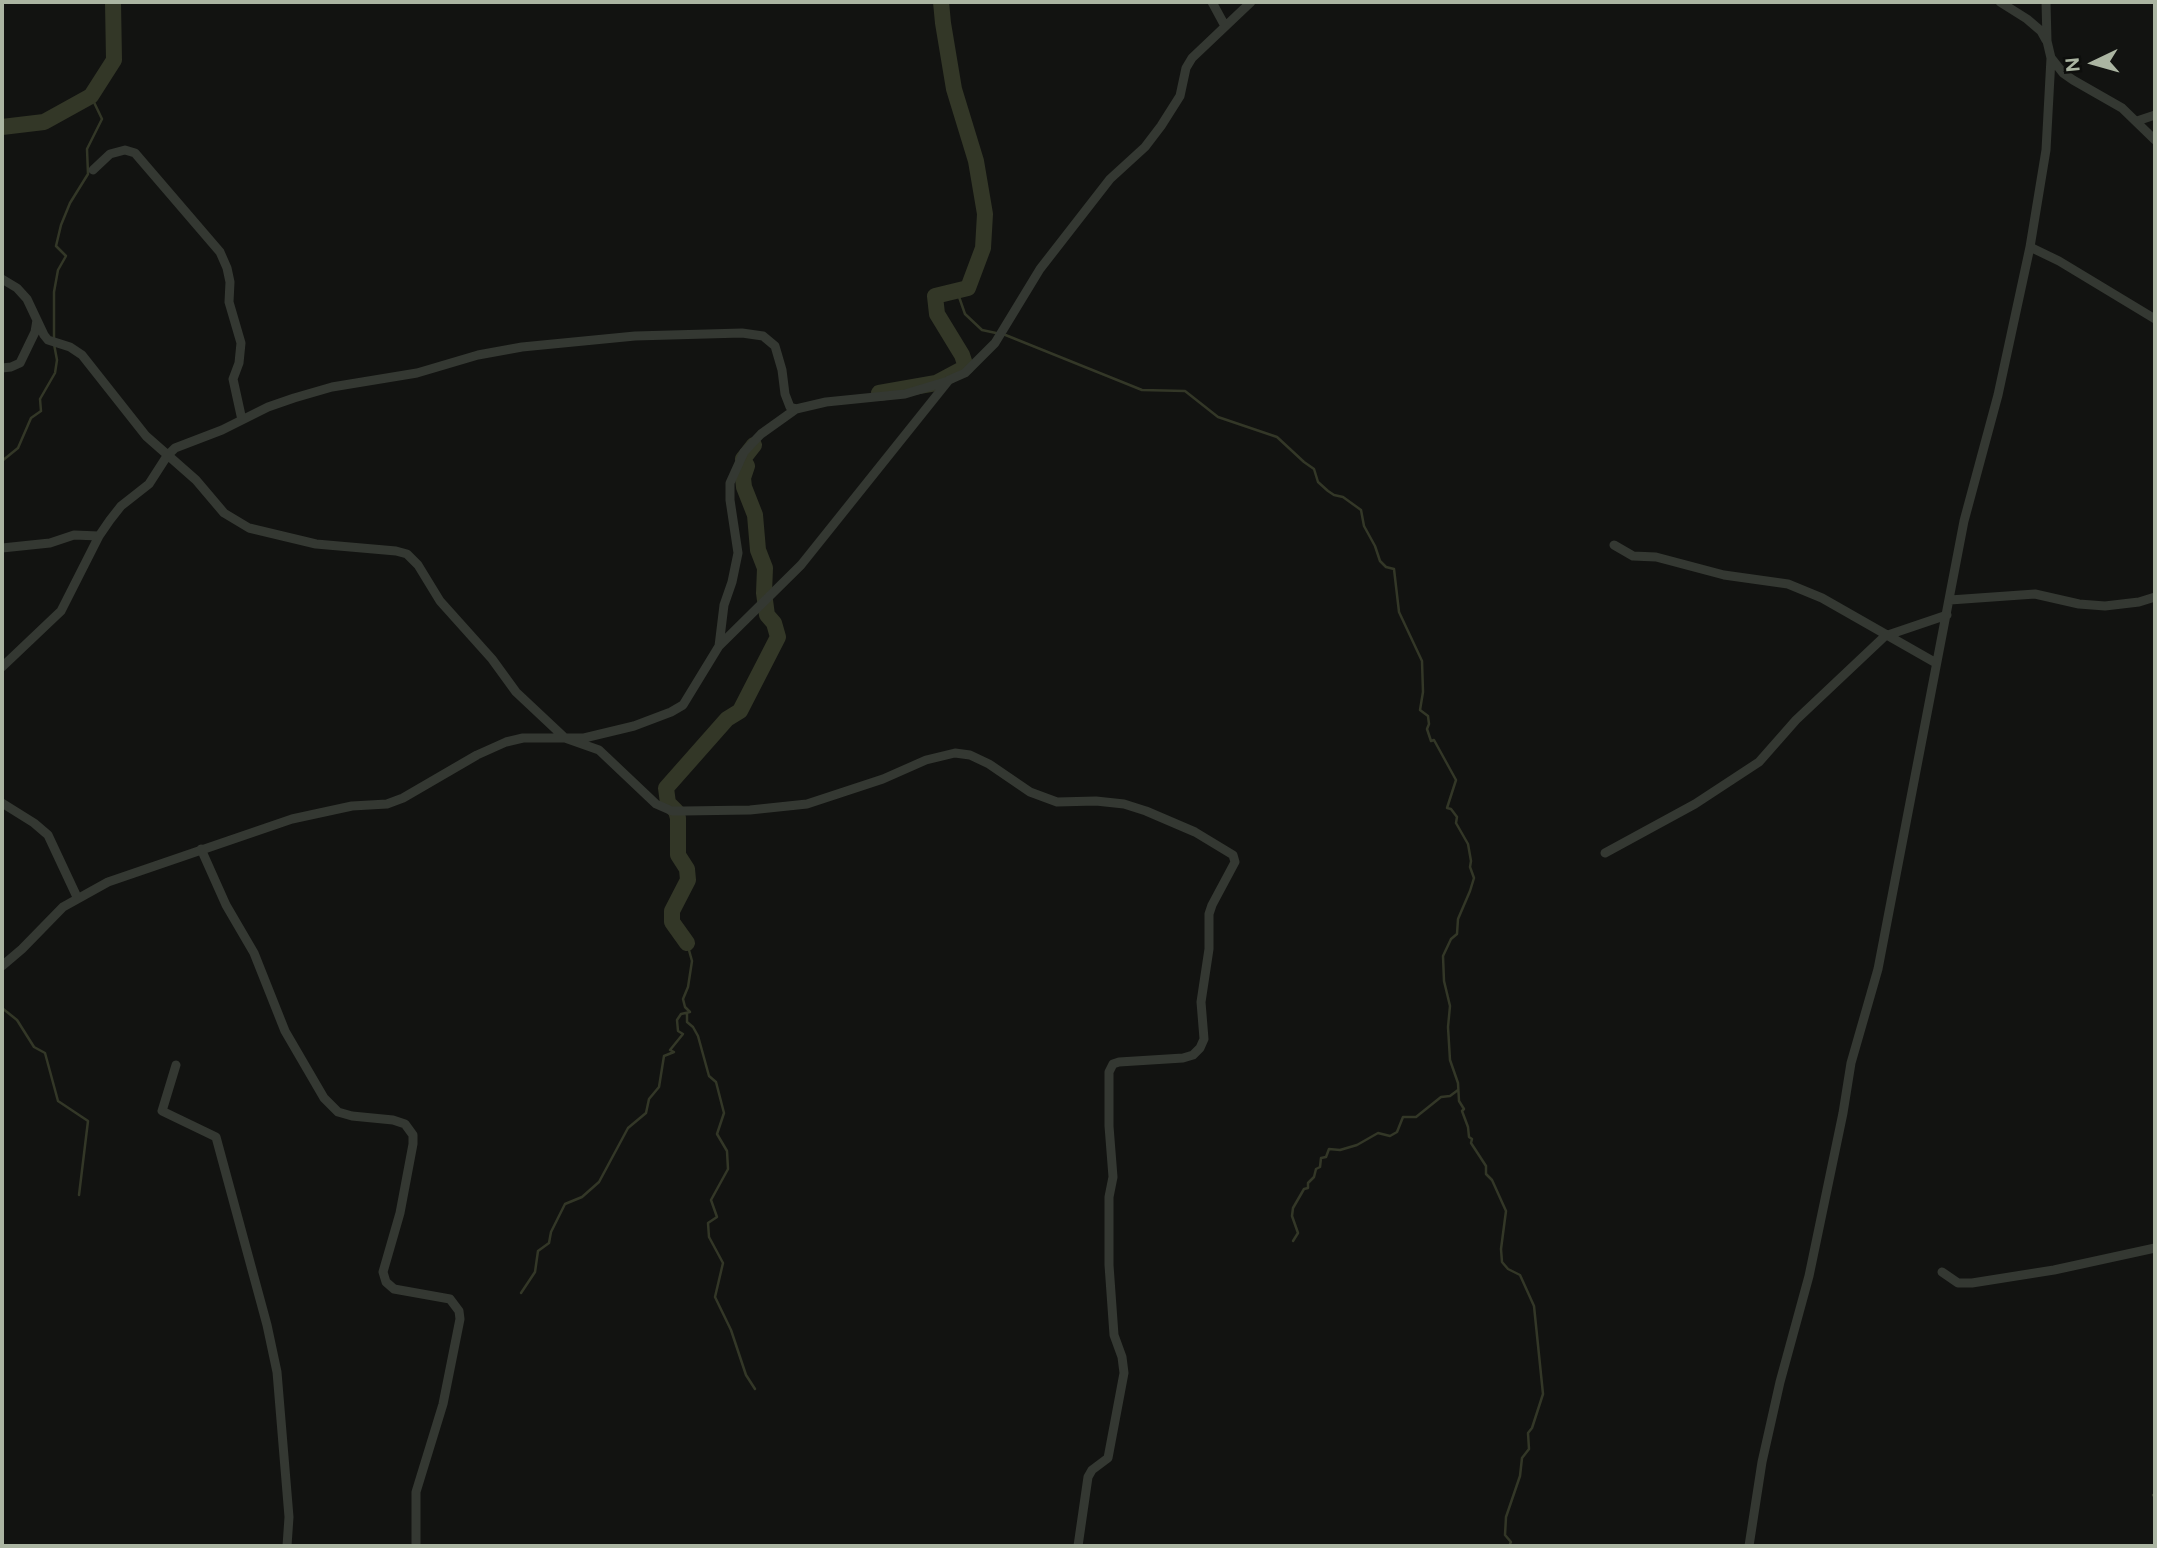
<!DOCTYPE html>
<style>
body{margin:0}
#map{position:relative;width:2157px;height:1548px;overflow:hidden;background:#121311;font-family:Figtree,sans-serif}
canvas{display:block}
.frame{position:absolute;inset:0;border:4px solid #abb5a2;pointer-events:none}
.north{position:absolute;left:2059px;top:28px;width:70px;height:70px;-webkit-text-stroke:5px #0d0e0c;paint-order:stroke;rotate:265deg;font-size:19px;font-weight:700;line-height:28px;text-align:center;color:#abb5a2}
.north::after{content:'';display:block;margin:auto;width:24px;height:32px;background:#abb5a2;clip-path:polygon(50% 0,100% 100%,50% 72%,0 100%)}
</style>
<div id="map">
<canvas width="2157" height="1548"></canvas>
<div class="frame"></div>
<div class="north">N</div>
</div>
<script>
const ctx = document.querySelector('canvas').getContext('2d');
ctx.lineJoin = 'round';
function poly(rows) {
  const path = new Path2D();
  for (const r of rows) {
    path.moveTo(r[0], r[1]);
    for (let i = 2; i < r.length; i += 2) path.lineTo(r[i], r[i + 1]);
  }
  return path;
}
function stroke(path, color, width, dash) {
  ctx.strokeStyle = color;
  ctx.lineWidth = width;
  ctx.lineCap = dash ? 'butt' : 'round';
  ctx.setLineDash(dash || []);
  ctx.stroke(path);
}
stroke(poly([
 [957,291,965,314,982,330,996,333],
 [1003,334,1142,390,1185,391,1218,417,1277,437,1304,462,1314,469,1318,482,1328,491,1334,495,1343,497,1361,510,1364,526,1375,546,1380,561,1386,567,1394,569,1399,612,1422,661,1423,692,1420,710,1428,716,1429,724,1427,729,1431,741,1434,740,1456,780,1447,808,1451,809,1457,817,1456,823,1468,844,1471,861,1470,867,1474,878,1470,891,1458,919,1457,934,1451,939,1443,956,1444,981,1450,1006,1448,1027,1450,1060,1458,1083,1459,1101,1464,1109,1462,1111,1468,1127,1469,1137,1472,1139,1471,1143,1486,1166,1486,1174,1492,1180,1506,1211,1501,1249,1502,1262,1508,1269,1520,1275,1534,1306,1543,1394,1532,1428,1528,1433,1529,1449,1522,1458,1520,1476,1506,1517,1505,1535,1511,1542,1509,1546],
 [54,338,54,292,58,270,66,256,56,246,61,225,70,203,88,174,87,149,102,119,91,96],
 [2,461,18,448,31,418,41,411,40,399,55,373,57,360,54,344],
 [2,1008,17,1020,34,1047,45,1053,58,1101,88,1121,79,1195],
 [687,1014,687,1022,693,1027,698,1036,709,1076,716,1082,724,1113,717,1134,727,1151,728,1169,711,1200,717,1217,708,1223,709,1237,723,1263,715,1297,731,1330,746,1375,755,1389],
 [1293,1241,1298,1233,1292,1216,1293,1208,1304,1189,1308,1188,1308,1183,1314,1177,1316,1169,1320,1167,1321,1158,1326,1157,1329,1149,1340,1150,1357,1145,1378,1133,1390,1136,1397,1132,1403,1117,1416,1117,1441,1097,1450,1096,1458,1090],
 [521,1293,535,1272,538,1251,549,1243,551,1232,565,1204,582,1197,599,1182,628,1128,646,1113,649,1099,659,1087,664,1056,674,1052,670,1050,683,1034,678,1031,677,1020,681,1014,690,1012,685,1007,683,999,688,987,692,961,687,943],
 [2153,1495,2155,1497]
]), '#333727', 2.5);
stroke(poly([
 [2,127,44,122,91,96,114,60,113,2],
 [879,393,936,383,966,367,962,355,937,314,935,296,968,288,983,248,985,214,976,161,954,89,943,23,941,2],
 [687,943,672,922,672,911,688,880,687,869,678,855,678,818,676,811,668,803,666,788,727,719,740,711,778,637,774,623,767,615,764,593,765,568,758,550,755,515,744,487,743,478,747,466,743,459,754,445]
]), '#333727', 16);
stroke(poly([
 [1212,2,1225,26],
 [2000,2,2027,19,2041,31,2046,40],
 [2052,59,2063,73,2073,80,2122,108,2155,140],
 [2137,121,2155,115],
 [93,170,110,154,125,150,135,153,220,252,227,268,230,282,229,302,241,343,239,363,233,379,242,420],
 [2030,247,2059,261,2155,319],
 [2,279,17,288,27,299,44,335,48,340,70,347,82,355,146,436,196,480,224,513,249,528,316,544,396,551,407,554,418,565,440,601,492,659,516,692,565,738,599,750,656,804,672,811,684,811,750,810,807,804,883,779,926,760,955,753,970,755,989,764,1030,792,1057,802,1096,801,1124,804,1146,811,1195,832,1233,855,1235,862,1212,905,1209,914,1209,949,1201,1002,1204,1039,1200,1048,1193,1055,1183,1058,1119,1062,1113,1064,1109,1072,1109,1126,1113,1177,1109,1197,1109,1265,1114,1335,1122,1357,1124,1373,1108,1458,1092,1470,1088,1477,1078,1546],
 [2,368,11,367,20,363,35,332,37,320],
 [1614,545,1633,556,1656,557,1724,575,1788,584,1822,598,1936,663],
 [2,548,50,543,74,535,99,536],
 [1950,600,2035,594,2079,604,2105,606,2139,602,2155,597],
 [719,646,724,605,732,582,738,553,730,500,730,483,744,452,761,434,796,409,826,402,905,394,948,381],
 [2,667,61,611,99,536,110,520,121,506,149,484,167,456,175,448,222,430,268,407,294,398,332,387,417,373,478,355,522,347,635,336,742,333,763,336,775,346,782,370,785,394,790,407,796,409],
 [2,803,34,823,48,835,77,897],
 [201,849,226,905,254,953,285,1031,324,1098,338,1112,352,1116,393,1120,405,1124,413,1135,413,1144,400,1213,383,1272,386,1282,394,1289,450,1299,459,1311,460,1319,443,1404,416,1492,416,1546],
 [1605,853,1695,804,1759,762,1796,720,1885,636,1947,615],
 [2,966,22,949,63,907,108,882,292,819,352,806,387,804,403,798,477,755,506,742,523,738,584,738,634,726,671,712,683,705,719,646,801,565,949,380,965,373,995,343,1040,269,1110,179,1145,147,1161,126,1180,96,1186,68,1192,58,1251,2],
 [176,1065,162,1111,216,1137,267,1325,277,1372,289,1517,287,1546],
 [1942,1272,1958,1283,1972,1283,2054,1270,2155,1248],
 [1749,1546,1762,1462,1780,1382,1809,1276,1843,1113,1851,1063,1878,969,1964,521,1998,395,2030,247,2046,150,2051,58,2047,41,2046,2]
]), '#343832', 9);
</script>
